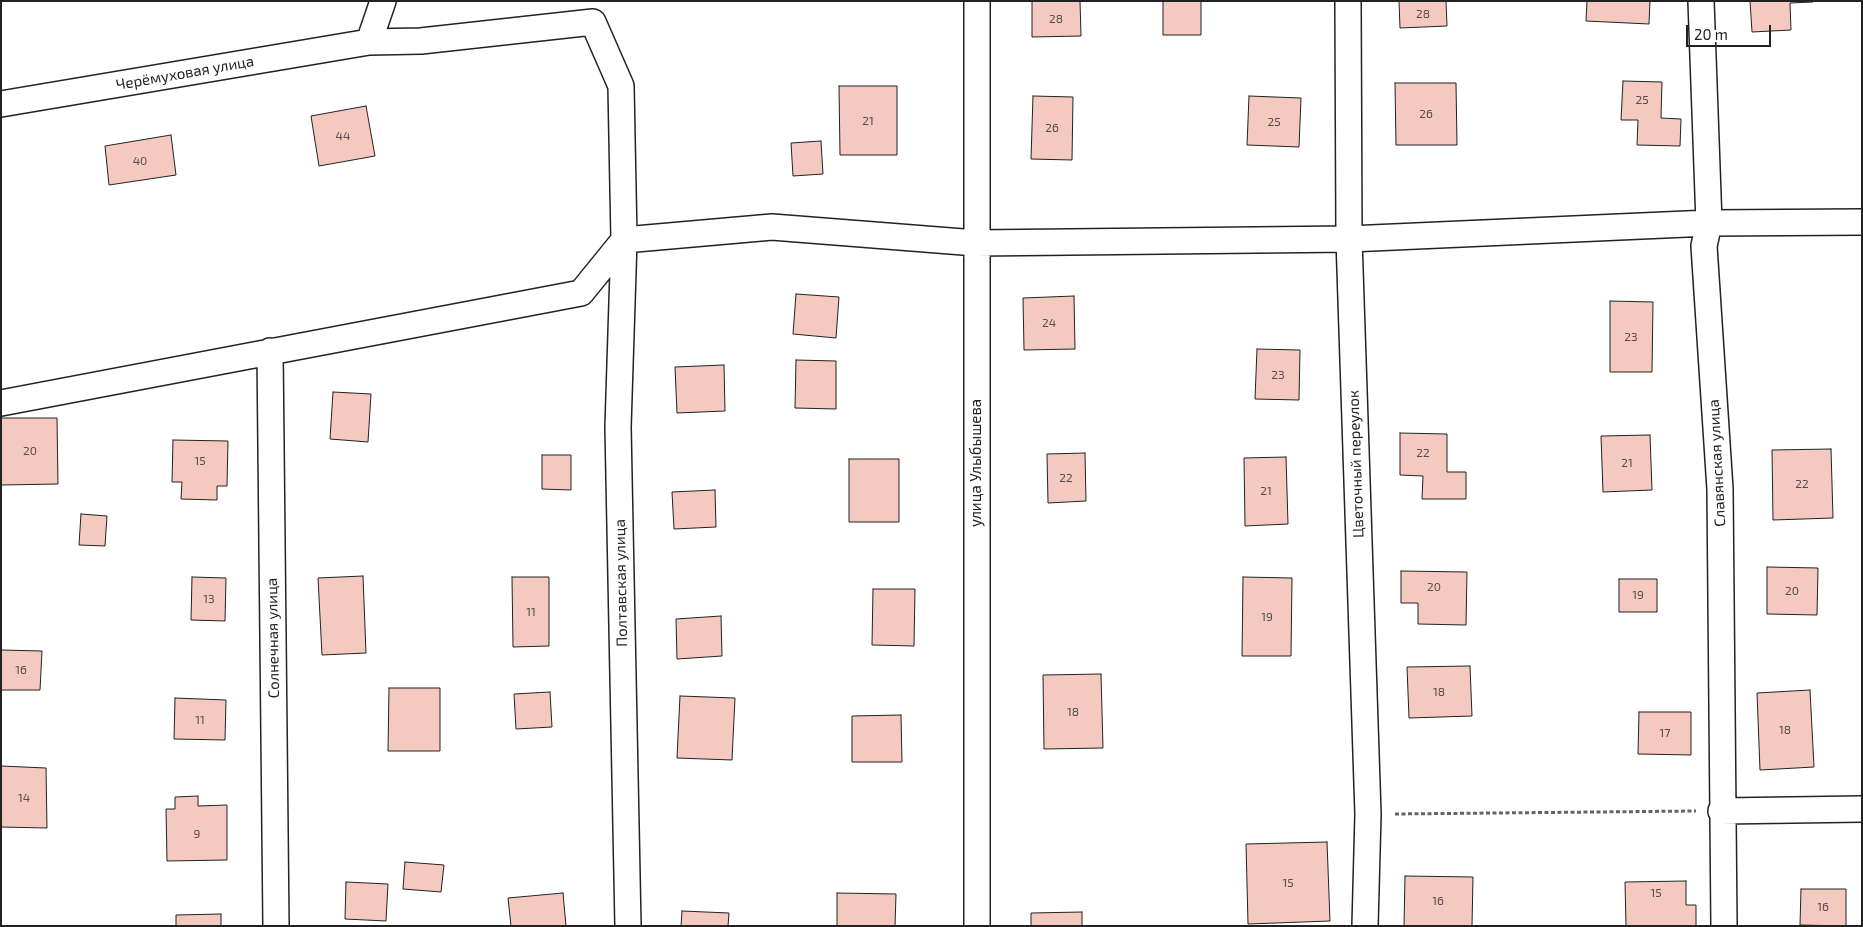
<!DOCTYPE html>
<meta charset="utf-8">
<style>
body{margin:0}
#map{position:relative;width:1863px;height:927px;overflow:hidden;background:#fff;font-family:"Exo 2",sans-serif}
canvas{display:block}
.frame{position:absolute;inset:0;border:2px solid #222;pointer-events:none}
.scale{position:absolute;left:1686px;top:25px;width:85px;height:22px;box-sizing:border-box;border:2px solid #222;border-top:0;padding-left:6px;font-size:15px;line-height:18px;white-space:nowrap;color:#222;-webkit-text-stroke:4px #fff;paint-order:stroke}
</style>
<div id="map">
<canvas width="1863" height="927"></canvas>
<div class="frame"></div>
<div class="scale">20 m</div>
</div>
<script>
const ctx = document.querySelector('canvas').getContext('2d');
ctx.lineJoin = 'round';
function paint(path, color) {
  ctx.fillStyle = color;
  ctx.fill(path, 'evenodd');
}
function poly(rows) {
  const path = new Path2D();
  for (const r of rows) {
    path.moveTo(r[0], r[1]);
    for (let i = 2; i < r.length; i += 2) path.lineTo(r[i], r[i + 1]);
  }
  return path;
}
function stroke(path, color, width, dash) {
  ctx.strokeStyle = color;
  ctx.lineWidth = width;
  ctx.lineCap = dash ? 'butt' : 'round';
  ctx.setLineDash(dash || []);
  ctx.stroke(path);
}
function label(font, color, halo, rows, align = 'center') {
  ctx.font = font + ' "Exo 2",sans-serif';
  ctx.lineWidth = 4;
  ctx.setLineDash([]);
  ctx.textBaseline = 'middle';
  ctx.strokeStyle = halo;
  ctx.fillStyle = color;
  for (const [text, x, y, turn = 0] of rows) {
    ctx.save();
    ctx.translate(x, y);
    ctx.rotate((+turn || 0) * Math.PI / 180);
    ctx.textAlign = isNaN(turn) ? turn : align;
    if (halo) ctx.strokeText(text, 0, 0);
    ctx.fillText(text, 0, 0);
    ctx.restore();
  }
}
const building = poly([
 [1032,1,1080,1,1081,36,1032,37,1032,1],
 [1163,1,1201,1,1201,35,1163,35,1163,1],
 [1399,1,1446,1,1447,26,1400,28,1399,1],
 [1587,1,1650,1,1649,24,1586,21,1587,1],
 [1750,1,1813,1,1813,2,1790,3,1791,30,1752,32,1750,1],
 [1623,81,1662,82,1661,118,1681,119,1680,146,1637,145,1638,120,1621,120,1623,81],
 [1395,83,1456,83,1457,145,1396,145,1395,83],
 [839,86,897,86,897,155,840,155,839,86],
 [1033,96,1073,97,1072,160,1031,159,1033,96],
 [1249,96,1301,98,1299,147,1247,145,1249,96],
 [366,106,375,156,319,166,311,116,366,106],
 [171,135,176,175,109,185,105,146,171,135],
 [821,141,823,174,793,176,791,143,821,141],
 [796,294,839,297,836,338,793,334,796,294],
 [1074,296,1075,349,1024,350,1023,298,1074,296],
 [1610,301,1653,302,1652,372,1610,372,1610,301],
 [1257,349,1300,350,1299,400,1255,399,1257,349],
 [796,360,836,361,836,409,795,408,796,360],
 [724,365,725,411,677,413,675,367,724,365],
 [333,392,371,394,368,442,330,439,333,392],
 [1,418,57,418,58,484,1,485,1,418],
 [1400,433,1447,434,1447,472,1466,472,1466,499,1422,499,1423,476,1400,475,1400,433],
 [1650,435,1652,490,1603,492,1601,436,1650,435],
 [173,440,228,441,227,486,217,486,217,500,181,499,182,482,172,482,173,440],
 [1831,449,1833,518,1773,520,1772,450,1831,449],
 [1085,453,1086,501,1048,503,1047,454,1085,453],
 [542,455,571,455,571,490,542,489,542,455],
 [1286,457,1288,524,1245,526,1244,458,1286,457],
 [849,459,899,459,899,522,849,522,849,459],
 [715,490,716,527,674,529,672,492,715,490],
 [81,514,107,516,105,546,79,545,81,514],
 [1767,567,1818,568,1817,615,1767,614,1767,567],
 [1401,571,1467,572,1466,625,1418,624,1418,603,1401,603,1401,571],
 [363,576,366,653,322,655,318,578,363,576],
 [192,577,226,578,225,621,191,620,192,577],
 [512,577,549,577,549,646,513,647,512,577],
 [1243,577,1292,578,1291,656,1242,656,1243,577],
 [1619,579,1657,579,1657,612,1619,612,1619,579],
 [873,589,915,589,914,646,872,645,873,589],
 [721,616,722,656,677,659,676,619,721,616],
 [1,650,42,651,40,690,1,690,1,650],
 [1470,666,1472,716,1409,718,1407,667,1470,666],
 [1101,674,1103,748,1044,749,1043,675,1101,674],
 [389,688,440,688,440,751,388,751,389,688],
 [1810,690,1814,767,1760,770,1757,693,1810,690],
 [550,692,552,727,516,729,514,694,550,692],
 [680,696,735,698,732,760,677,758,680,696],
 [175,698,226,700,225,740,174,739,175,698],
 [1639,712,1691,712,1691,755,1638,754,1639,712],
 [901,715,902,762,852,762,852,716,901,715],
 [1,766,46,768,47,828,1,827,1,766],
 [198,796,198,806,227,805,227,860,167,861,166,809,175,809,175,797,198,796],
 [1327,842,1330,921,1248,924,1246,844,1327,842],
 [405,862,444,865,441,892,403,889,405,862],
 [1405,876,1473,877,1472,926,1404,926,1405,876],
 [1686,881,1686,905,1696,905,1696,926,1626,926,1625,882,1686,881],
 [346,882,388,884,386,921,345,919,346,882],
 [1801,889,1846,889,1846,926,1800,925,1801,889],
 [563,893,566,926,511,926,508,898,563,893],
 [837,893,896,894,895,926,837,926,837,893],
 [682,911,729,913,728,926,681,926,682,911],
 [1082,912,1082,926,1031,926,1031,913,1082,912],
 [221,914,221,926,176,926,176,915,221,914]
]);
paint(building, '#f3c9c0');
stroke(building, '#222', 1);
const street = poly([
 [1348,1,1349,239,1368,814,1365,926],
 [1701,1,1709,223,1704,246,1720,489,1724,926],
 [369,42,383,1],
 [1,104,369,42,421,41,593,22,621,86,624,240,618,427,628,926],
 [270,351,276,926],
 [1,403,581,293,624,240,772,227,976,243,1349,239,1709,223,1862,222],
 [1721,811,1862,809],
 [977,926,977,1]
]);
stroke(street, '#222', 28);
stroke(poly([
 [1395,814,1696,811]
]), '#646464', 3, [4, 2.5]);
stroke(street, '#fff', 25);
label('12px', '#564c4a', null, [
 ["28",1423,14],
 ["28",1056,19],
 ["25",1642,100],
 ["26",1426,114],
 ["21",868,121],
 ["25",1274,122],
 ["26",1052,128],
 ["44",343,136],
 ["40",140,161],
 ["24",1049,323],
 ["23",1631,337],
 ["23",1278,375],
 ["20",30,451],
 ["22",1423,453],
 ["15",200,461],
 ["21",1627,463],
 ["22",1066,478],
 ["22",1802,484],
 ["21",1266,491],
 ["20",1434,587],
 ["20",1792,591],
 ["19",1638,595],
 ["13",209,599],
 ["11",531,612],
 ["19",1267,617],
 ["16",21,670],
 ["18",1439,692],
 ["18",1073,712],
 ["11",200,720],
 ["18",1785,730],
 ["17",1665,733],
 ["14",24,798],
 ["9",197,834],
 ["15",1288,883],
 ["15",1656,893],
 ["16",1438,901],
 ["16",1823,907]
]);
label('15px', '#222', '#fff', [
 ["Черёмуховая улица",185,73,-10],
 ["улица Улыбышева",976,463,-90],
 ["Славянская улица",1717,463,-93],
 ["Цветочный переулок",1356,464,-92],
 ["Полтавская улица",621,583,-91],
 ["Солнечная улица",273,638,-91]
]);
</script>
